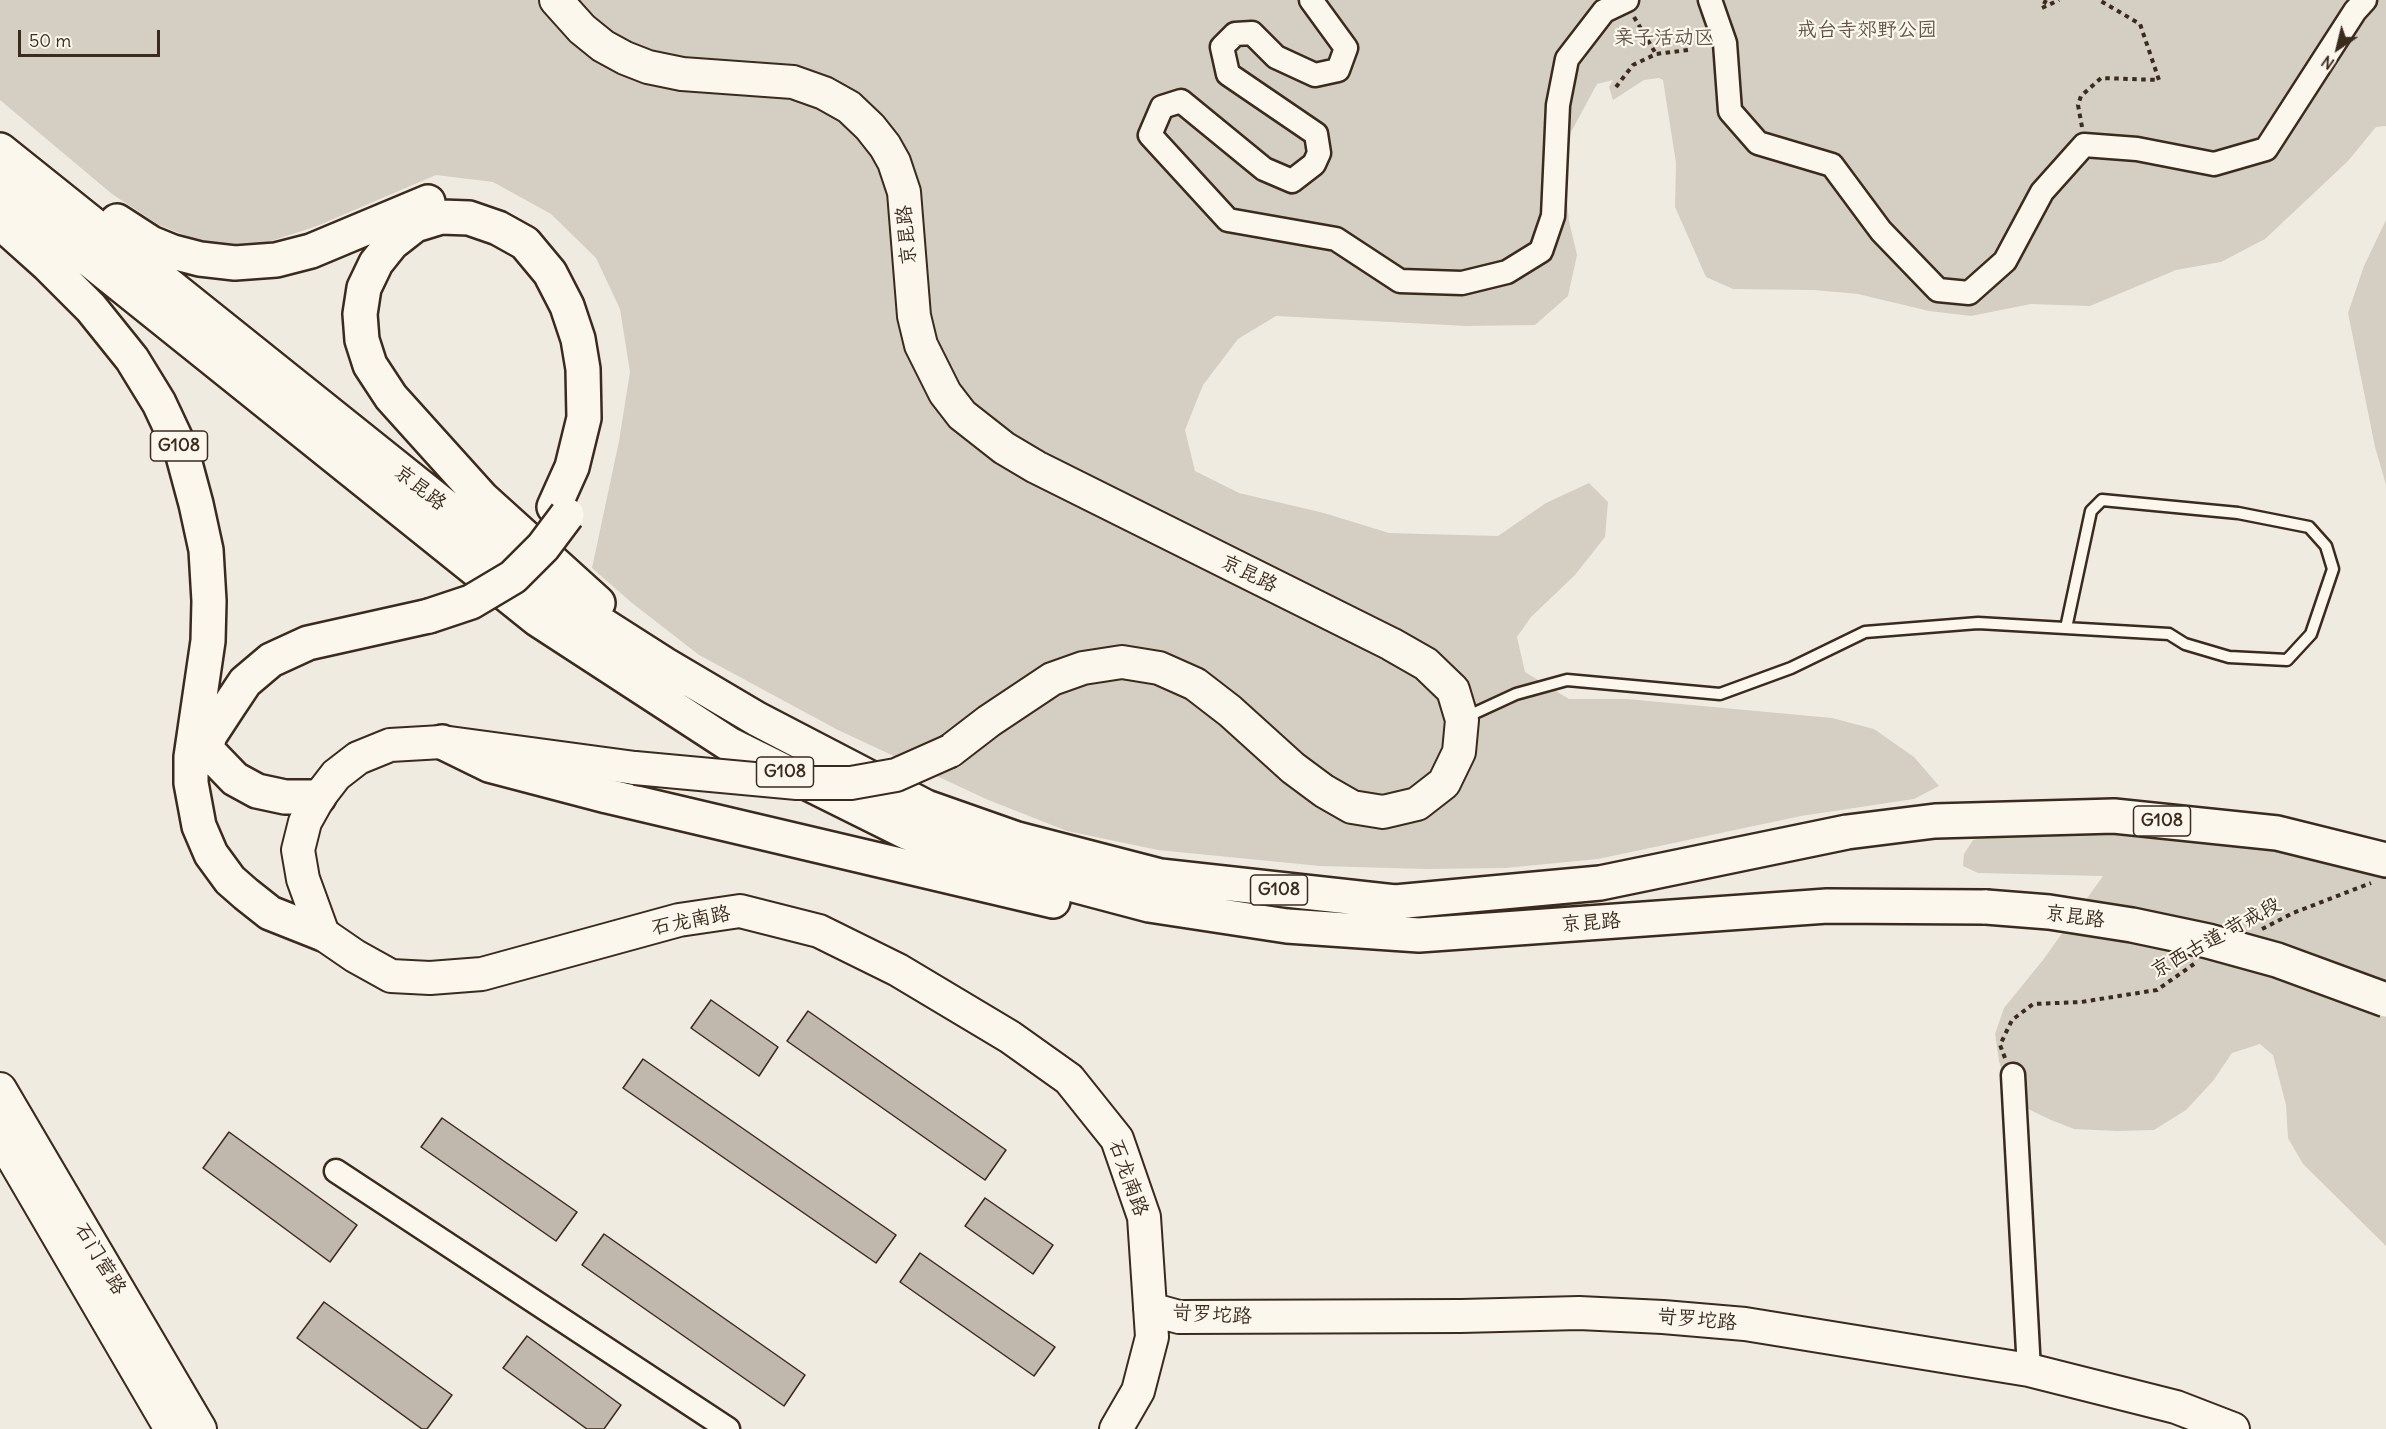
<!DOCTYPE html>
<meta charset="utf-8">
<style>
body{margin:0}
#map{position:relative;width:2386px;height:1429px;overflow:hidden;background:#f0ebe0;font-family:Delius,sans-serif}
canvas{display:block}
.north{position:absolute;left:2308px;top:18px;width:60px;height:60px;-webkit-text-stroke:4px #fbf7ec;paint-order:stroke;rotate:215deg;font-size:16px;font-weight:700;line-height:24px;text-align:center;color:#3b2a1e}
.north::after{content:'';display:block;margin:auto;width:21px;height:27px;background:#3b2a1e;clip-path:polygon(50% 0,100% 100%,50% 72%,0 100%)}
.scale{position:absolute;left:18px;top:30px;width:142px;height:27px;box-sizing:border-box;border:3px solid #3b2a1e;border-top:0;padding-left:8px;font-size:18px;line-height:21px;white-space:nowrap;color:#3b2a1e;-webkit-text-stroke:4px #fbf7ec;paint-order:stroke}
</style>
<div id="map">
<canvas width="2386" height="1429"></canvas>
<div class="north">N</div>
<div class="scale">50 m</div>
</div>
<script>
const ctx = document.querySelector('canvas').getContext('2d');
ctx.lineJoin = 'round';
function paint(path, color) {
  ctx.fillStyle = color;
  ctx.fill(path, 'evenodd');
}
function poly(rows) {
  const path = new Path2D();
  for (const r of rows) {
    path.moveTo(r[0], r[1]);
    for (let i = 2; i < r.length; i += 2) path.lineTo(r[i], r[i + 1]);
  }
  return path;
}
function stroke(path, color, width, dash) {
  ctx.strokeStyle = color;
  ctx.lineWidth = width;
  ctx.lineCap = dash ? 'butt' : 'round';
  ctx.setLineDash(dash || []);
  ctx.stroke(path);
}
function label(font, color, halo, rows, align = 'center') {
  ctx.font = font + ' Delius,"LXGW WenKai TC",sans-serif';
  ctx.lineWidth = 4.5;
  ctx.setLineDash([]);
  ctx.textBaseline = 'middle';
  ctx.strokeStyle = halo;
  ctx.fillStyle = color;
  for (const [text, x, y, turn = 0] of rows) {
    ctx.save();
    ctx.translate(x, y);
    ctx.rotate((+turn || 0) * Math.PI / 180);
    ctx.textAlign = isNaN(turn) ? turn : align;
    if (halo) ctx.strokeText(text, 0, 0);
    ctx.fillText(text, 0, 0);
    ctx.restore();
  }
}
paint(poly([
 [0,0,2386,0,2386,126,2376,127,2348,161,2265,239,2221,262,2176,270,2090,306,2031,304,1971,316,1929,311,1858,294,1814,290,1733,289,1706,277,1675,207,1676,163,1663,80,1659,78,1644,80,1613,100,1609,87,1613,80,1597,84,1571,132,1565,182,1569,221,1577,255,1568,296,1535,325,1466,326,1276,316,1238,339,1203,385,1185,430,1195,471,1239,493,1324,513,1389,533,1498,536,1546,503,1589,483,1608,502,1605,537,1575,575,1531,617,1517,637,1525,672,1569,699,1627,699,1832,718,1874,729,1914,757,1939,786,1914,799,1801,816,1598,859,1505,868,1425,869,1320,866,1158,850,1067,831,986,799,838,730,699,655,632,603,592,568,619,441,630,372,620,309,596,258,551,214,493,182,436,175,317,226,259,245,202,242,159,225,112,194,0,100],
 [2386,220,2386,485,2375,447,2348,313,2364,266],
 [2073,829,2260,844,2341,868,2386,847,2386,1246,2303,1164,2288,1138,2286,1105,2273,1055,2260,1044,2232,1053,2213,1081,2186,1110,2154,1130,2117,1131,2074,1129,2051,1120,2018,1104,2006,1084,1999,1061,1995,1034,2004,1008,2043,960,2103,876,1978,873,1963,866,1964,854,1973,840,1994,835]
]), '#d5cec3');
const building = poly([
 [711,1000,778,1047,759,1076,691,1028,711,1000],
 [808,1011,1006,1150,985,1180,787,1041,808,1011],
 [643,1059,896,1235,876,1263,623,1088,643,1059],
 [442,1118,577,1212,556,1241,421,1147,442,1118],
 [229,1132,357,1225,330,1262,203,1168,229,1132],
 [985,1198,1053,1245,1033,1274,965,1226,985,1198],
 [604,1234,805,1375,784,1406,582,1265,604,1234],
 [920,1253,1055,1347,1034,1376,900,1282,920,1253],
 [324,1302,452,1395,427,1429,422,1429,297,1338,324,1302],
 [527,1336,621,1405,604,1429,587,1429,503,1368,527,1336]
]);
paint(building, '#c0b8ad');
stroke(building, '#3b2a1e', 1.5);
const lane = poly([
 [1464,718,1516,694,1567,680,1720,694,1791,668,1865,632,1978,623,2169,634,2185,644,2229,657,2287,660,2311,634,2333,569,2326,546,2309,527,2238,513,2102,500,2091,511,2066,628]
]);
const street = poly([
 [1311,0,1346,48,1338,70,1315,75,1276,57,1252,33,1235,34,1222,47,1228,74,1316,134,1319,153,1314,164,1292,181,1264,169,1181,101,1162,107,1150,135,1228,220,1336,239,1400,281,1462,283,1507,272,1541,251,1553,216,1558,105,1567,59,1604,11,1627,0],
 [1710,0,1725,43,1730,111,1758,143,1832,165,1881,231,1938,290,1969,293,2005,261,2042,192,2084,145,2137,149,2214,164,2266,149,2355,11,2365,0],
 [2013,1075,2029,1370],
 [336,1171,728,1429]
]);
const secondary = poly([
 [556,0,582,29,603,46,625,58,648,67,682,74,793,82,824,93,849,107,870,127,885,146,894,162,904,192,914,316,921,345,945,393,962,415,1004,448,1036,467,1391,644,1426,664,1453,690,1462,720,1459,752,1444,783,1417,804,1383,812,1352,807,1324,791,1293,768,1230,711,1195,684,1159,668,1122,662,1083,668,1052,679,989,721,950,751],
 [635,768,442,742,390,745,358,758,336,775,319,797,305,822,298,850,303,879,323,934,355,956,391,976,430,978,482,974,679,920,740,911,819,931,898,970,1010,1037,1069,1079,1117,1139,1144,1217,1152,1337,1138,1391,1116,1429],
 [0,1089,200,1429],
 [0,1136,171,1429],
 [1150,1309,1179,1317,1461,1316,1579,1313,1663,1317,1745,1324,2029,1370,2176,1407,2233,1429]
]);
const highway = poly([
 [0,150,556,595,664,664,757,719,926,807,1017,839,1160,876,1395,902,1600,883,1847,832,1935,821,2114,816,2277,833,2386,860],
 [0,188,537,619,729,744,906,832,1032,874,1149,905,1287,926,1419,935,1827,906,1986,907],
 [117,221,151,243,173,252,200,259,235,263,276,260,311,251,428,202],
 [0,222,48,265,91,308,132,359,159,403,182,452,196,504,206,550,209,601,208,641,191,757,191,783,199,826,211,854,230,880,246,894,270,913,323,934],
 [554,507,572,467,584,418,583,369,578,339,567,306,550,273,525,243,498,228,469,218,441,217,415,225,392,243,376,263,364,288,360,314,362,340,370,365,391,397,482,498,598,603],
 [442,742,489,765,607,796,1053,901],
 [206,749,235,779,257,791,285,797,319,797],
 [206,758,206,749,210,735,229,706,245,682,271,660,308,643,429,616]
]);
stroke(lane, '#3b2a1e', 15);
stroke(street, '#3b2a1e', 27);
stroke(secondary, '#3b2a1e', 36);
stroke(highway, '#3b2a1e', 38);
stroke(poly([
 [2046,0,2042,8,2059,0],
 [1634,17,1656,54],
 [1616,87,1633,65,1656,54,1688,50],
 [2082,127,2078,105,2081,96,2101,78,2159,80,2140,24,2099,0],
 [2262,929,2293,913,2371,883],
 [2005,1058,2000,1045,2012,1020,2033,1004,2081,1002,2157,990,2194,964]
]), '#3b2a1e', 4, [4.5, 4.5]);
stroke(lane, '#fbf7ec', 10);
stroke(street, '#fbf7ec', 22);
stroke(secondary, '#fbf7ec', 32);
stroke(highway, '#fbf7ec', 33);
const secondaryBridge = poly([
 [635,768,797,783,851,783,896,775,950,751]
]);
const highwayBridge = poly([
 [429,616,471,602,513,577,543,547,567,515],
 [1986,907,2049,912,2132,925,2208,941,2277,960,2386,1000]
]);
stroke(secondaryBridge, '#3b2a1e', 36, []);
stroke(highwayBridge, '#3b2a1e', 38, []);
stroke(secondaryBridge, '#fbf7ec', 32);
stroke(highwayBridge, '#fbf7ec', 33);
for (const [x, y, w] of [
 [179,446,57],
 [785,772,57],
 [2162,821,57],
 [1279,890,57]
]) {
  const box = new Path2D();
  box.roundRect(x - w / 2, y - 15, w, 30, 4.5);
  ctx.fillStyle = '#fbf7ec';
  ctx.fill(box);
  stroke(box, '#3b2a1e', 1.5);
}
label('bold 18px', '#3b2a1e', null, [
 ["G108",179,446],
 ["G108",785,772],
 ["G108",2162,821],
 ["G108",1279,890]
]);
label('20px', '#625347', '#fbf7ec', [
 ["戒台寺郊野公园",1867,30],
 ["亲子活动区",1664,38]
]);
label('20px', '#3b2a1e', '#fbf7ec', [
 ["京昆路",907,235,-95],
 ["京昆路",420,488,38],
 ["京昆路",1249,574,26],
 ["京昆路",2075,917,8],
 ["石龙南路",691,921,-11],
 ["京昆路",1591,923,-4],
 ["京西古道·苛戒段",2216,938,-29],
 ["石龙南路",1128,1178,70],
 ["石门营路",100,1259,59],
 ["岢罗坨路",1212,1315,3],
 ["岢罗坨路",1697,1320,5]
]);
</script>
